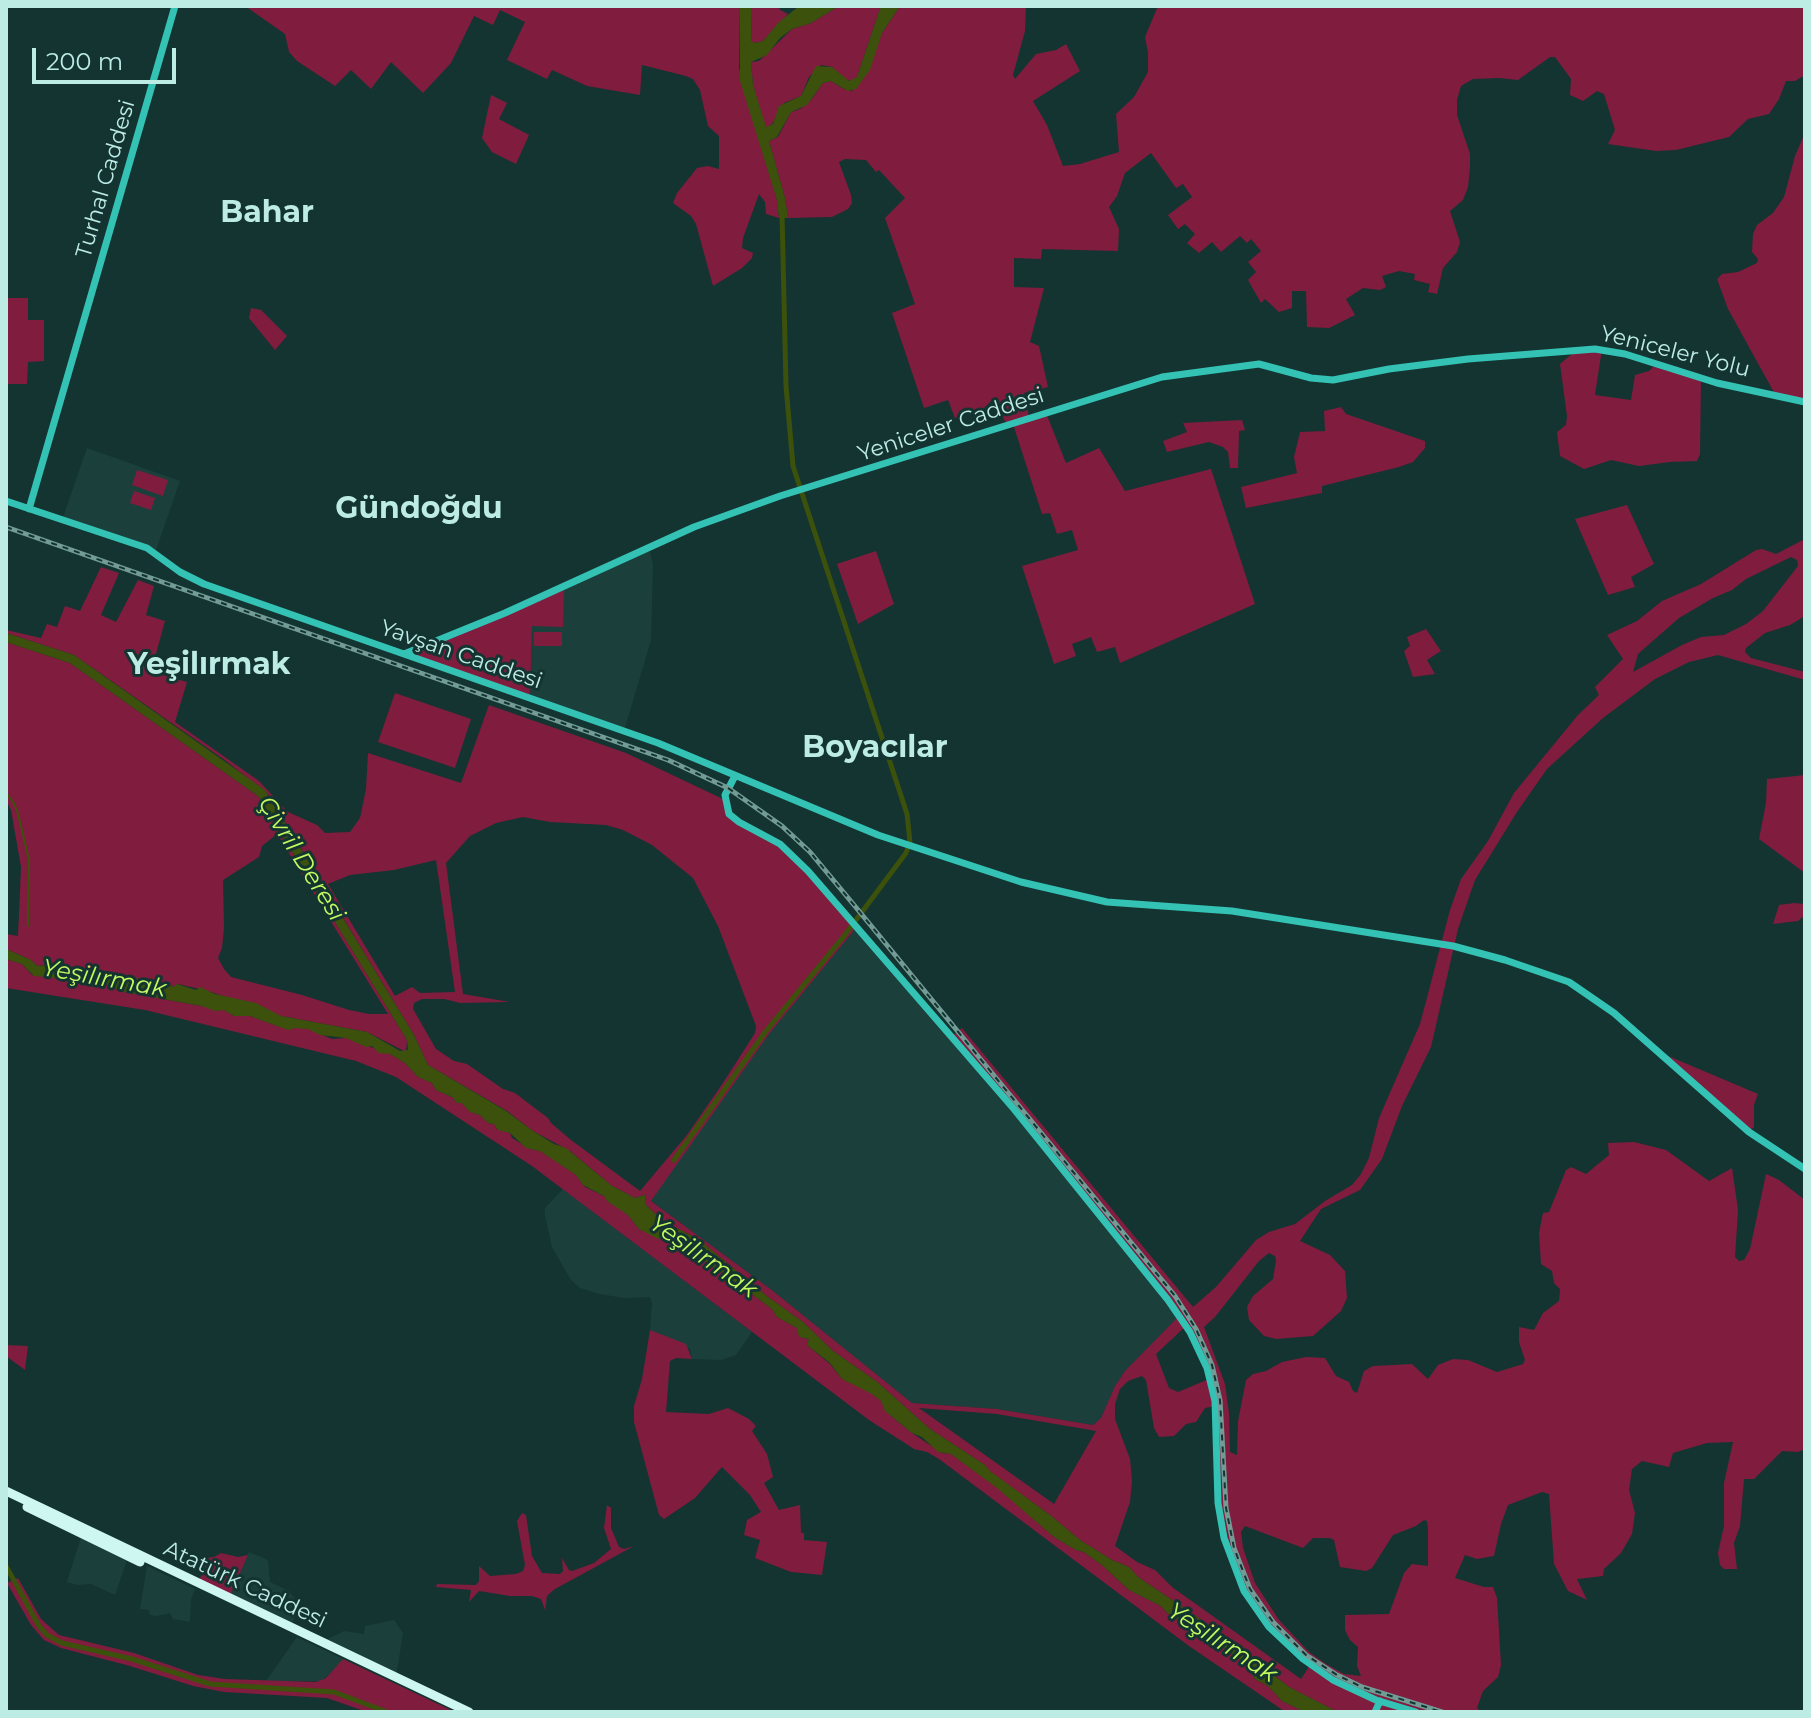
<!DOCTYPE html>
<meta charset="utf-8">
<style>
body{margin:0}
#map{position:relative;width:1811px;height:1718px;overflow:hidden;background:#133431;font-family:Montserrat,sans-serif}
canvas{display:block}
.frame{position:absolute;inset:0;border:8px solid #bdece5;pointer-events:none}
.scale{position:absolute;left:32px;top:48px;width:144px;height:36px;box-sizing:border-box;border:4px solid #bdece5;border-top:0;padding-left:10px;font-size:24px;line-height:28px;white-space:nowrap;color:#bdece5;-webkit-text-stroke:6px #133431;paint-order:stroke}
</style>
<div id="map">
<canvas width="1811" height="1718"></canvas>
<div class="frame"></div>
<div class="scale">200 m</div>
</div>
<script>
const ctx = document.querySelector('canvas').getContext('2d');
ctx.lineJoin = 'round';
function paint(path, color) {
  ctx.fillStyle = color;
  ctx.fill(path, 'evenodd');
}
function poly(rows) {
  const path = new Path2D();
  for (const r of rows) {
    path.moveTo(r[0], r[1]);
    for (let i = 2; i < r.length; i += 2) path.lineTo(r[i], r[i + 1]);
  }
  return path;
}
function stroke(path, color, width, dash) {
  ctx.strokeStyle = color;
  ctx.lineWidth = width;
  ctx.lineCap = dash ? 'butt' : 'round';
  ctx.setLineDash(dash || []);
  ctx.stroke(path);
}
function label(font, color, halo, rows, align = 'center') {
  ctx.font = font + ' Montserrat,sans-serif';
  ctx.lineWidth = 6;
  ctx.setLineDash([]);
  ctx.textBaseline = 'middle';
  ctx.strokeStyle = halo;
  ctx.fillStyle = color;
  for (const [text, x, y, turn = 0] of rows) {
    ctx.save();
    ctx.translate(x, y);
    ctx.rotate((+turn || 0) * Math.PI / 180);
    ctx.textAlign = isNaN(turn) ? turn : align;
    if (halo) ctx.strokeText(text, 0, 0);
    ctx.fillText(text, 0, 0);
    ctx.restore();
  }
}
paint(poly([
 [87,448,180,481,155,553,62,520],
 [649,548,653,564,651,640,624,731,530,698,532,626,564,587],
 [856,928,926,1006,1180,1316,1125,1371,1115,1386,1101,1418,1093,1425,997,1409,912,1403,773,1291,650,1200,769,1034],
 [563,1189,752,1332,736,1355,721,1360,692,1359,690,1349,650,1330,652,1303,650,1297,624,1298,600,1294,580,1288,571,1280,552,1247,545,1216,545,1208],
 [82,1534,128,1557,115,1595,91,1584,77,1585,67,1582],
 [249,1552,268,1560,270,1582,289,1591,300,1606,290,1627,229,1598],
 [147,1566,195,1589,191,1599,190,1622,173,1619,170,1613,157,1616,150,1615,149,1610,140,1609],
 [394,1620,403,1633,396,1677,322,1642,344,1631,364,1634,365,1626],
 [297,1637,343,1659,341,1664,321,1681,266,1681]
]), '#1b403c');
paint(poly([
 [245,6,310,6,314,8,315,6,740,6,739,68,777,200,779,218,766,214,765,202,759,194,743,238,742,248,753,253,752,258,742,268,713,286,696,224,691,216,673,203,677,193,697,168,708,166,719,169,719,136,708,126,700,90,693,79,686,76,642,65,640,95,587,86,552,70,547,79,507,60,525,22,500,10,493,25,474,16,451,63,423,93,391,62,371,89,351,70,335,86,297,61,289,52,285,34],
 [752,6,778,6,780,10,788,14,763,41,755,43,751,42],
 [839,6,881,6,857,77,851,81,846,80,832,67,821,65,809,77,801,96,784,103,772,124,765,128,753,85,751,62,759,61,792,29,811,23],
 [900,6,1026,6,1025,31,1013,75,1015,79,1036,54,1056,50,1066,44,1080,71,1033,101,1047,125,1063,166,1080,164,1119,152,1116,114,1134,97,1148,72,1148,53,1145,37,1158,6,1805,6,1805,75,1795,81,1786,81,1779,99,1769,114,1748,119,1729,137,1676,150,1656,151,1608,144,1615,130,1604,94,1597,91,1583,101,1570,95,1571,79,1555,57,1550,57,1518,80,1499,78,1473,79,1461,86,1457,100,1457,115,1470,154,1470,167,1468,187,1463,200,1450,211,1460,242,1457,252,1443,268,1437,294,1428,292,1430,284,1414,280,1415,274,1399,271,1382,276,1386,287,1380,290,1363,288,1346,299,1355,315,1329,328,1307,327,1306,291,1292,291,1292,308,1279,312,1265,299,1261,303,1248,280,1256,272,1248,262,1261,251,1251,239,1247,243,1240,236,1221,252,1212,242,1199,253,1187,243,1195,234,1185,224,1178,229,1168,215,1192,197,1183,184,1176,188,1151,153,1125,173,1117,196,1109,207,1119,229,1118,251,1042,249,1041,259,1014,258,1014,287,1044,288,1030,342,1039,346,1048,387,1024,393,1029,417,1046,413,1066,463,1099,448,1125,491,1211,469,1255,604,1120,663,1115,647,1097,652,1091,637,1072,644,1076,656,1054,664,1022,566,1078,550,1072,530,1057,534,1050,513,1042,514,1013,424,1008,425,991,401,983,409,955,418,948,400,924,408,892,313,915,304,885,218,905,198,879,170,876,172,866,160,845,159,839,162,851,195,852,203,848,209,832,217,788,218,785,198,769,141,778,137,791,112,800,109,811,100,823,83,831,81,844,89,852,91,882,33],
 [491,95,507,103,499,119,529,135,516,164,492,152,482,138],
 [1805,133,1805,402,1776,396,1728,309,1717,279,1722,274,1738,272,1757,263,1758,259,1752,252,1753,234,1757,225,1773,213,1784,197,1795,156],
 [6,298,28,298,28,320,44,320,44,361,28,362,27,384,6,384],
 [251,308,261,310,287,336,275,350,249,318],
 [1579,348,1602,349,1595,395,1631,400,1635,375,1649,371,1655,365,1701,378,1700,454,1697,461,1670,462,1639,466,1611,460,1584,469,1560,456,1557,432,1566,425,1567,416,1560,364],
 [1341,407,1346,414,1425,441,1425,448,1413,462,1399,467,1322,486,1322,493,1246,508,1241,487,1297,473,1294,457,1300,432,1325,431,1324,411],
 [1242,420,1245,430,1239,431,1238,468,1230,468,1228,452,1223,447,1209,442,1167,452,1163,441,1187,432,1183,423],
 [137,470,168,480,163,496,132,485],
 [134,491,155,498,151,510,130,503],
 [1627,505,1654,564,1631,577,1635,587,1608,595,1575,519],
 [1805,539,1805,616,1790,625,1765,633,1746,648,1745,652,1751,658,1805,672,1805,680,1718,655,1689,662,1655,679,1603,718,1547,769,1517,812,1475,880,1458,929,1431,1047,1402,1106,1382,1159,1360,1190,1321,1209,1300,1241,1330,1255,1345,1271,1347,1298,1341,1311,1313,1336,1276,1339,1264,1336,1249,1320,1247,1307,1253,1296,1273,1279,1276,1260,1275,1256,1269,1253,1259,1261,1215,1317,1204,1327,1225,1384,1229,1413,1230,1452,1237,1455,1238,1421,1246,1380,1253,1374,1266,1371,1282,1362,1306,1357,1325,1358,1336,1376,1349,1382,1353,1391,1357,1393,1364,1371,1373,1366,1412,1364,1428,1379,1438,1365,1453,1359,1468,1360,1497,1372,1523,1364,1525,1360,1519,1342,1519,1327,1534,1330,1543,1313,1559,1301,1560,1289,1554,1283,1552,1271,1541,1264,1539,1233,1543,1213,1549,1212,1566,1170,1571,1167,1586,1174,1609,1155,1608,1143,1634,1142,1666,1150,1709,1181,1732,1168,1738,1210,1735,1257,1739,1261,1744,1260,1750,1249,1766,1174,1779,1180,1805,1200,1805,1449,1798,1452,1782,1451,1754,1479,1744,1479,1740,1526,1734,1543,1737,1569,1724,1569,1720,1565,1718,1553,1724,1526,1724,1483,1733,1442,1707,1443,1673,1453,1669,1467,1642,1461,1632,1469,1629,1490,1635,1513,1632,1534,1621,1553,1604,1569,1603,1576,1577,1579,1587,1600,1568,1591,1554,1564,1549,1494,1542,1492,1508,1505,1501,1524,1494,1556,1477,1559,1465,1555,1455,1578,1484,1587,1493,1587,1497,1598,1501,1665,1498,1677,1483,1691,1477,1708,1481,1712,1338,1712,1289,1687,1209,1625,1138,1577,1129,1567,1112,1560,1080,1540,1050,1515,989,1471,985,1465,930,1429,876,1381,833,1351,803,1322,768,1297,698,1239,663,1221,646,1205,645,1195,635,1198,612,1186,570,1151,533,1131,507,1111,428,1065,414,1035,268,794,226,761,74,655,6,633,6,630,41,638,47,624,57,627,65,606,80,611,101,567,119,573,101,615,116,622,138,580,154,586,146,615,165,621,154,661,165,664,162,675,187,682,175,722,259,781,288,812,317,825,325,833,350,832,360,818,366,789,368,753,461,783,489,705,626,753,725,800,727,810,788,850,856,928,769,1034,651,1201,773,1291,912,1403,997,1409,1093,1425,1101,1418,1115,1386,1125,1371,1179,1316,952,1036,962,1028,1193,1307,1216,1287,1256,1240,1269,1232,1295,1224,1325,1201,1352,1185,1361,1174,1369,1158,1379,1118,1420,1024,1450,910,1461,879,1488,841,1514,793,1578,715,1599,695,1595,687,1623,659,1607,635,1637,621,1662,601,1701,584,1756,550,1762,549,1776,554],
 [1791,557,1797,560,1798,566,1763,611,1746,624,1724,635,1701,637,1682,645,1633,672,1638,654,1679,618,1713,598,1732,590,1746,579],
 [523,817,550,822,606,825,623,830,652,845,693,878,718,926,756,1026,755,1033,723,1083,687,1135,640,1191,571,1140,551,1123,548,1118,515,1093,503,1089,467,1064,454,1061,436,1049,413,1009,414,1003,422,999,444,999,460,1003,510,1002,463,994,446,863,470,836,496,823],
 [436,860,455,992,420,993,412,987,395,996,328,884,350,875,394,870],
 [1186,1326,1209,1379,1178,1392,1169,1388,1156,1354],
 [1142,1376,1146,1380,1154,1428,1159,1437,1174,1436,1186,1424,1196,1422,1205,1408,1215,1406,1222,1528,1244,1591,1284,1642,1310,1665,1301,1679,1172,1587,1155,1570,1137,1562,1115,1546,1130,1502,1132,1481,1130,1459,1115,1419,1115,1404,1120,1389,1128,1381],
 [919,1408,997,1414,1096,1431,1054,1504],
 [1424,1520,1427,1521,1428,1529,1428,1566,1412,1564,1404,1573,1389,1614,1345,1615,1345,1630,1350,1640,1358,1647,1357,1666,1361,1676,1344,1674,1326,1664,1309,1652,1279,1620,1255,1583,1243,1548,1241,1532,1245,1526,1303,1548,1313,1538,1330,1538,1334,1540,1340,1567,1366,1571,1372,1568,1393,1535,1416,1526],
 [876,551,894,604,858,624,837,564],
 [564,587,563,627,532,626,530,698,404,654],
 [1426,629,1441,651,1427,660,1435,674,1413,677,1404,651,1410,646,1407,637],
 [534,632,562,632,562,646,534,646],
 [6,642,70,663,258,796,407,1040,406,1052,367,1032,281,1016,208,991,178,984,173,987,168,983,157,985,126,975,122,978,117,975,86,974,46,965,37,966,31,960,6,949,6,934,18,936,21,867,11,810,6,800],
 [277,834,388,1014,369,1014,349,1010,302,995,231,977,224,969,218,958,222,948,224,928,223,880,259,857,262,846],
 [395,693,471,719,455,768,378,742],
 [1805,775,1805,873,1759,839,1766,803,1767,779],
 [1794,903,1805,904,1805,915,1798,921,1773,924,1779,905],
 [6,959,22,964,32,975,99,982,124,992,224,1010,234,1016,250,1016,278,1026,306,1028,332,1039,346,1038,390,1054,405,1063,418,1077,432,1083,436,1090,452,1097,457,1103,462,1103,470,1112,480,1115,488,1123,494,1124,497,1129,510,1133,512,1138,530,1149,541,1151,576,1175,585,1187,604,1196,628,1215,639,1229,662,1239,666,1236,678,1239,681,1245,705,1262,707,1266,714,1268,744,1288,772,1309,777,1317,797,1328,803,1338,809,1339,807,1345,830,1364,842,1379,872,1393,881,1401,891,1416,912,1433,942,1453,951,1454,997,1487,1054,1537,1076,1550,1084,1552,1103,1566,1129,1590,1161,1606,1167,1613,1220,1645,1244,1663,1255,1679,1268,1686,1282,1701,1305,1712,1284,1711,1189,1646,939,1459,927,1452,914,1449,869,1420,532,1166,396,1077,356,1061,145,1010,6,988],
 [1654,1050,1758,1094,1754,1105,1754,1127,1749,1132],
 [650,1330,686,1344,692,1359,676,1358,670,1361,666,1412,709,1414,728,1408,749,1419,756,1426,752,1431,767,1454,773,1477,764,1483,779,1510,800,1505,801,1533,804,1533,804,1540,827,1542,822,1575,791,1572,755,1558,760,1540,744,1535,747,1520,761,1512,750,1495,722,1467,695,1498,664,1519,659,1515,634,1422,634,1406,642,1379],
 [6,1345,28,1346,25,1370,6,1356],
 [607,1505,611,1508,611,1528,619,1547,624,1549,634,1546,555,1589,547,1596,545,1610,541,1599,532,1596,510,1596,479,1591,469,1602,471,1590,436,1587,437,1584,476,1585,479,1581,479,1566,490,1576,516,1574,523,1571,525,1565,517,1521,522,1513,526,1515,532,1556,542,1573,560,1574,563,1571,562,1558,569,1570,572,1571,594,1563,611,1549,604,1528],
 [221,1553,238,1557,248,1555,229,1598,198,1583,205,1567,193,1559,214,1557],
 [18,1578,41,1619,59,1635,134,1653,198,1675,225,1679,316,1682,326,1678,343,1659,455,1712,367,1712,327,1698,224,1692,193,1686,130,1666,61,1648,44,1640,31,1625,7,1583]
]), '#801c3e');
paint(poly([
 [740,6,752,6,751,41,755,43,763,41,779,22,798,7,839,6,811,23,792,29,780,38,767,55,751,62,753,85,766,127,773,124,779,106,801,96,816,66,832,67,849,81,857,77,881,6,900,6,882,33,870,70,856,89,848,91,831,81,823,83,807,105,791,112,777,137,769,141,785,198,788,218,779,218,777,200,740,81],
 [6,633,74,655,265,790,414,1035,428,1065,506,1111,533,1131,554,1144,566,1148,612,1186,635,1198,645,1195,646,1205,663,1221,698,1239,768,1297,803,1322,833,1351,876,1381,930,1429,985,1465,990,1471,1050,1515,1080,1540,1112,1560,1129,1567,1138,1577,1209,1625,1289,1687,1338,1712,1305,1712,1282,1701,1268,1686,1255,1679,1244,1663,1220,1645,1167,1613,1161,1606,1129,1590,1103,1566,1084,1552,1076,1550,1054,1537,997,1488,951,1454,938,1452,922,1437,912,1433,885,1411,881,1401,872,1394,842,1379,830,1363,807,1345,809,1339,799,1337,797,1328,777,1317,772,1309,744,1288,714,1268,707,1266,705,1262,681,1245,678,1239,666,1236,658,1239,639,1229,628,1215,607,1201,604,1196,583,1185,576,1175,540,1151,526,1148,510,1133,498,1130,494,1124,488,1123,480,1115,470,1112,462,1103,457,1103,452,1097,436,1090,432,1083,418,1077,405,1063,390,1054,379,1053,372,1046,366,1047,346,1038,320,1035,308,1029,295,1028,288,1030,250,1016,234,1016,224,1010,215,1011,202,1006,124,992,99,982,34,976,22,964,6,959,6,949,31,960,37,966,49,965,81,974,117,975,122,978,128,975,157,985,167,983,173,987,177,984,196,990,200,987,215,994,256,1003,281,1016,367,1032,400,1051,408,1050,407,1040,258,796,70,663,6,642]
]), '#3c510c');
stroke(poly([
 [6,793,14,803,18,814,29,860,28,926]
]), '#3c510c', 2);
stroke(poly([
 [674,1160,766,1031,844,936,906,853,910,842,907,814,793,466,786,386,782,214],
 [6,1566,39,1626,47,1635,62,1643,132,1659,210,1684,334,1692,387,1712]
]), '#3c510c', 5);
stroke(poly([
 [6,501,147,548,180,572,204,584,658,743,878,835,1021,882,1107,902,1232,911,1453,946,1505,960,1569,982,1614,1013,1749,1132,1805,1169],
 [29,509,175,6],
 [404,654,505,613,694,527,780,496,1162,377,1259,364,1311,378,1333,380,1389,369,1468,359,1595,349,1625,354,1717,383,1805,402],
 [735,776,725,795,729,814,739,822,780,844,808,871,1014,1109,1168,1300,1190,1332,1207,1368,1215,1401,1218,1503,1224,1538,1244,1591,1269,1627,1303,1659,1333,1680,1376,1700,1416,1712],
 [1375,1712,1380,1701]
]), '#34c2b5', 7);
stroke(poly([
 [6,1491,469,1712],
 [27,1507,140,1562]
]), '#cef7f1', 9);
const rail = poly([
 [6,527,668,760,728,788,782,826,810,852,854,905,1175,1296,1196,1329,1212,1365,1220,1400,1226,1508,1234,1548,1250,1589,1273,1622,1306,1655,1337,1675,1362,1687,1442,1712]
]);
stroke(rail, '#729b95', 5);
stroke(rail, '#133431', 2, [6]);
label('22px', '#bdece5', '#133431', [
 ["Turhal Caddesi",106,179,-74],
 ["Yeniceler Yolu",1675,352,14],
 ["Yeniceler Caddesi",951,425,-18],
 ["Yavşan Caddesi",461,655,19],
 ["Atatürk Caddesi",245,1585,25]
]);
label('italic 24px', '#c5f960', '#133431', [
 ["Çivril Deresi",301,859,58],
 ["Yeşilırmak",104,979,10],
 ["Yeşilırmak",703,1257,35],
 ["Yeşilırmak",1222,1643,33]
]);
label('bold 30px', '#bdece5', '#133431', [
 ["Bahar",267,213],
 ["Gündoğdu",419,509],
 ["Yeşilırmak",209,665],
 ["Boyacılar",875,748]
]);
</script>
